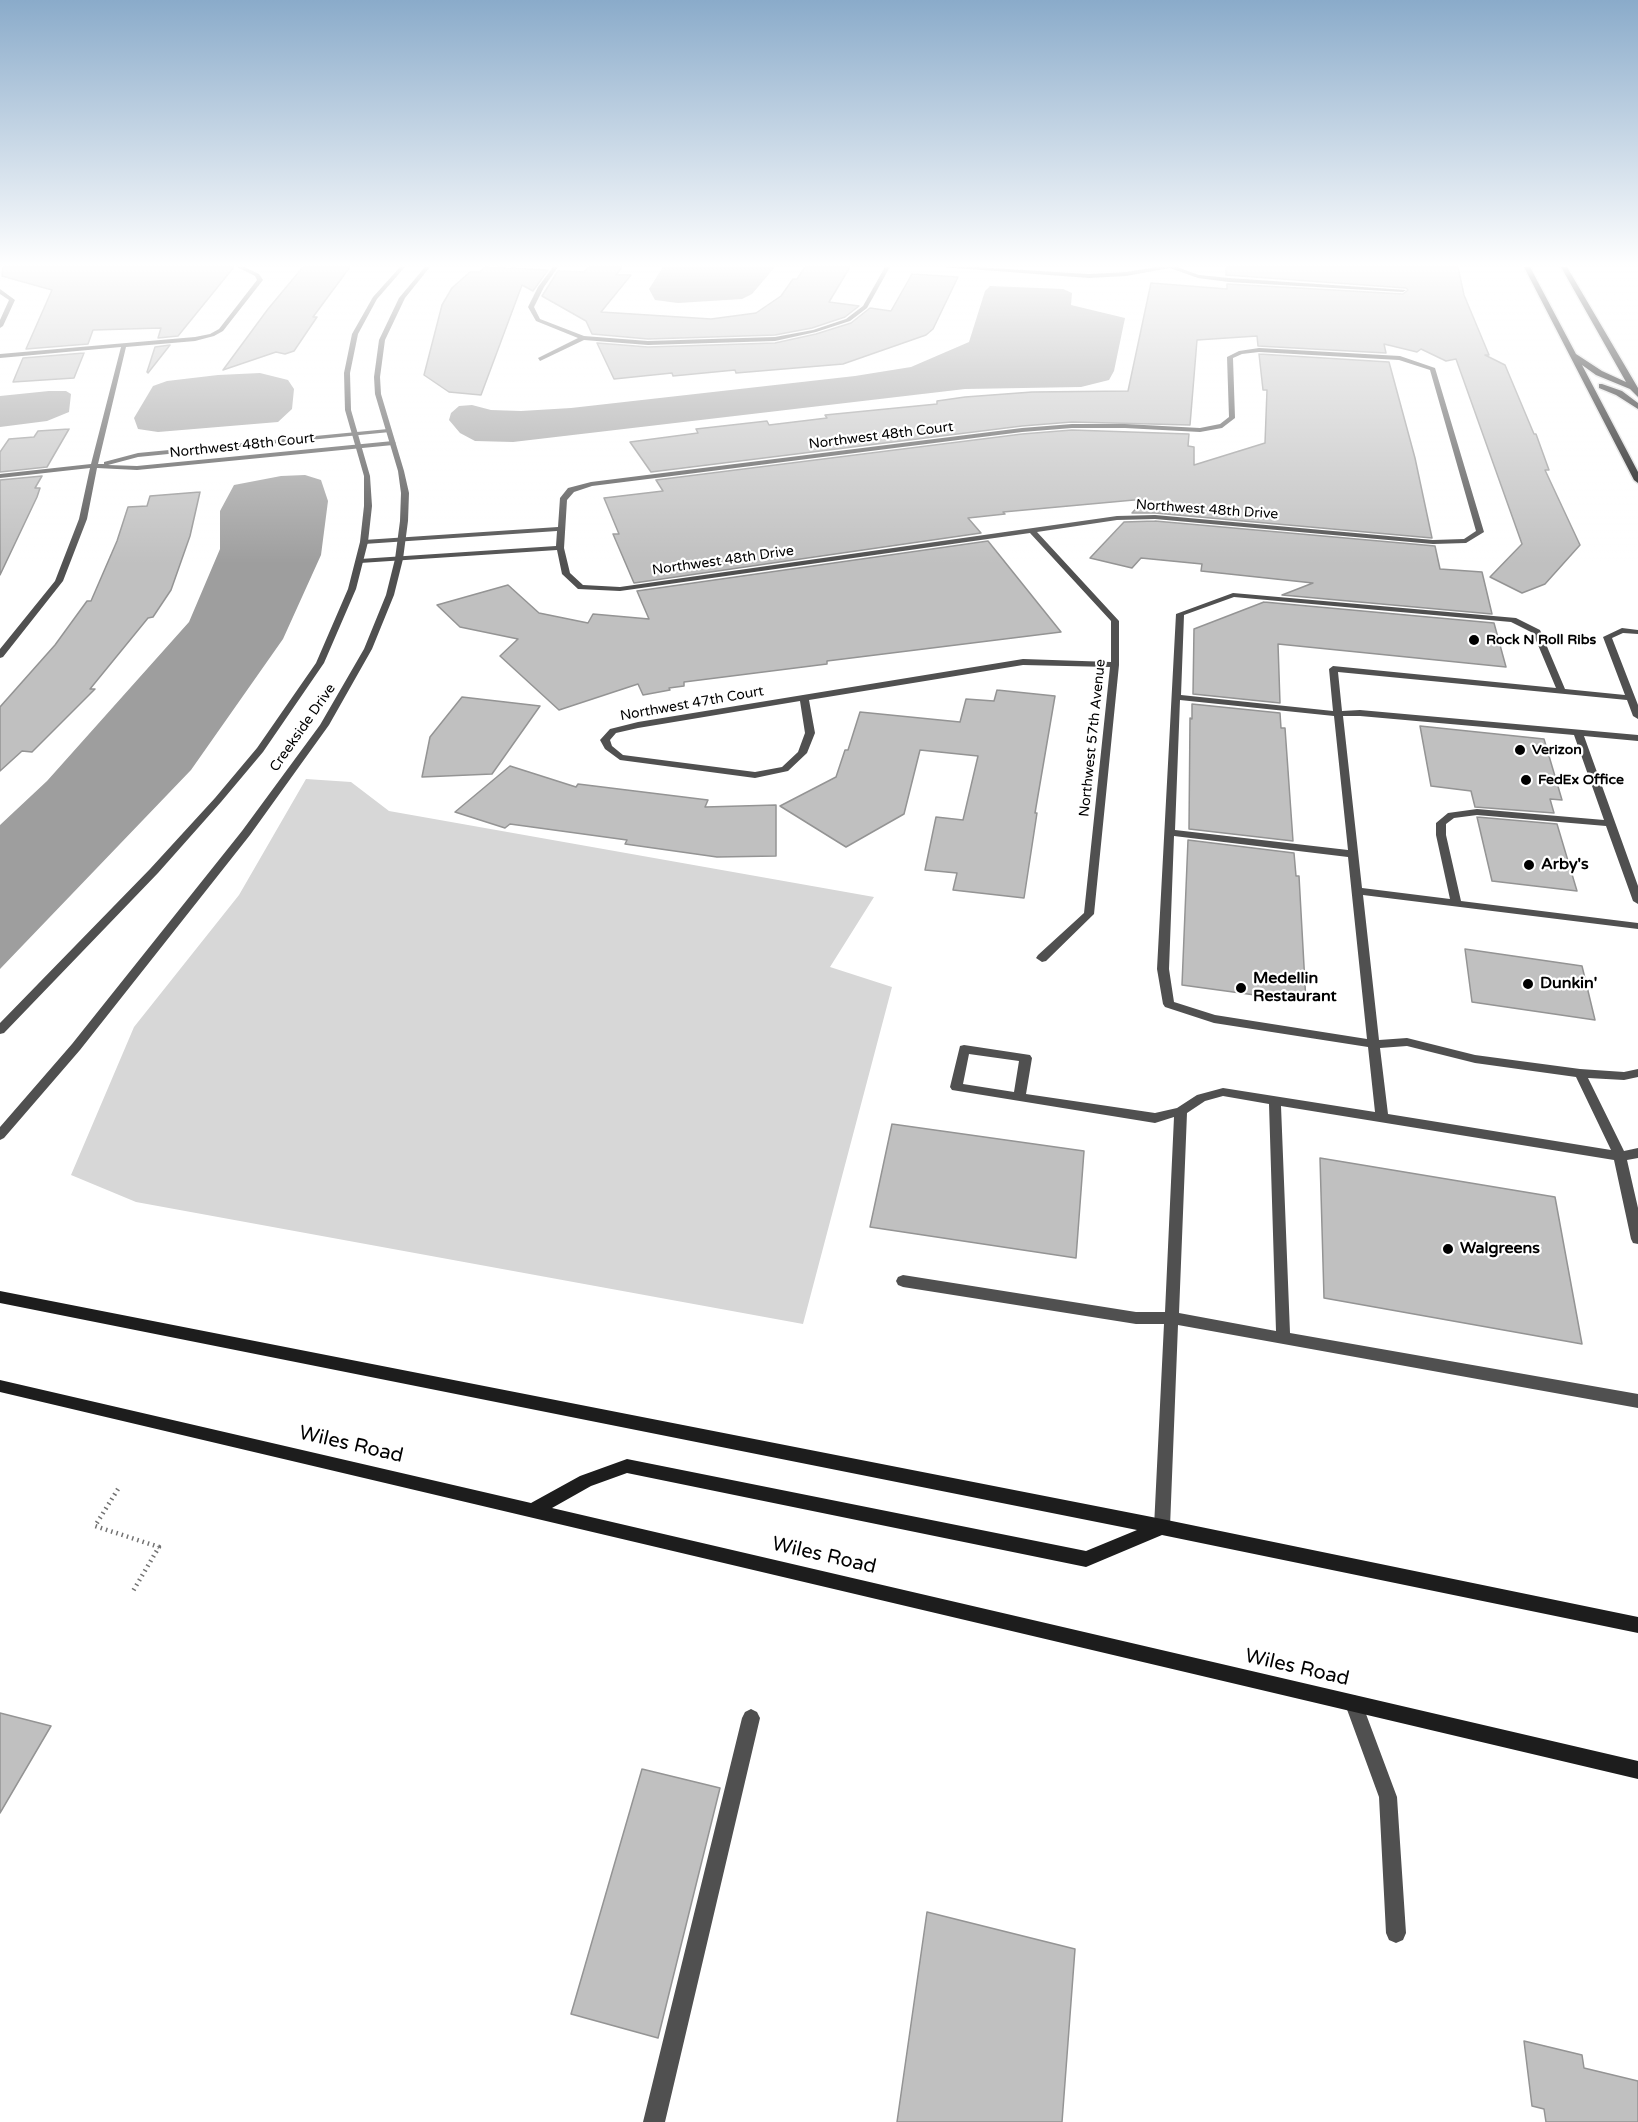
<!DOCTYPE html>
<style>
body{margin:0}
canvas{display:block;background:#fff}
</style>
<canvas width="1638" height="2122"></canvas>
<script>
const ctx = document.querySelector('canvas').getContext('2d');
ctx.lineJoin = 'round';
function paint(path, color) {
  ctx.fillStyle = color;
  ctx.fill(path, 'evenodd');
}
function poly(rows) {
  const path = new Path2D();
  for (const r of rows) {
    path.moveTo(r[0], r[1]);
    for (let i = 2; i < r.length; i += 2) path.lineTo(r[i], r[i + 1]);
  }
  return path;
}
function stroke(path, color, width, dash) {
  ctx.strokeStyle = color;
  ctx.lineWidth = width;
  ctx.lineCap = dash ? 'butt' : 'round';
  ctx.setLineDash(dash || []);
  ctx.stroke(path);
}
function label(font, color, halo, rows, align = 'center') {
  ctx.font = font + ' "Varela Round",sans-serif';
  ctx.lineWidth = 4.5;
  ctx.setLineDash([]);
  ctx.textBaseline = 'middle';
  ctx.strokeStyle = halo;
  ctx.fillStyle = color;
  for (const [text, x, y, turn = 0] of rows) {
    ctx.save();
    ctx.translate(x, y);
    ctx.rotate((+turn || 0) * Math.PI / 180);
    ctx.textAlign = isNaN(turn) ? turn : align;
    if (halo) ctx.strokeText(text, 0, 0);
    ctx.fillText(text, 0, 0);
    ctx.restore();
  }
}
paint(poly([
 [306,779,351,782,389,811,874,897,830,967,892,987,803,1324,136,1202,71,1175,134,1027,239,895]
]), '#d7d7d7');
paint(poly([
 [663,267,775,267,752,294,742,299,678,303,655,300,649,289],
 [990,286,1063,289,1072,293,1071,305,1125,318,1114,371,1109,380,1081,387,965,389,513,442,475,441,460,433,449,420,451,413,459,406,472,405,491,410,521,411,571,408,855,376,911,367,969,342,985,291],
 [260,373,288,380,294,389,292,409,278,422,158,432,138,429,134,418,153,386,167,381,218,375],
 [49,391,66,391,71,394,69,412,47,421,0,427,0,396],
 [305,475,321,480,328,501,321,555,283,639,191,770,0,969,0,825,47,781,189,622,220,549,220,511,234,485,281,476]
]), '#9e9e9e');
const building = poly([
 [3,267,234,267,178,336,158,338,161,328,93,330,88,344,26,349,52,290,2,276,3,267],
 [303,267,350,267,313,317,317,317,294,351,285,354,276,352,223,370,268,309,303,267],
 [485,267,548,270,533,291,522,285,481,395,449,392,424,375,442,305,452,288,470,272,480,272,485,267],
 [589,267,622,267,616,275,631,275,601,312,711,319,756,313,781,296,793,279,797,279,805,267,850,267,829,302,859,306,845,317,812,328,775,335,648,339,592,334,586,321,542,296,558,271,584,272,589,267],
 [1226,267,1458,267,1464,295,1489,355,1485,355,1505,365,1534,434,1536,434,1549,470,1545,470,1580,545,1545,584,1522,593,1490,577,1522,544,1456,359,1446,361,1421,349,1417,352,1384,344,1386,353,1258,346,1257,336,1197,340,1190,425,1072,422,1022,426,651,472,630,442,698,433,696,429,767,421,769,425,827,418,825,415,937,404,937,401,965,397,1032,392,1128,391,1151,283,1227,289,1227,284,1403,294,1408,290,1406,288,1226,275,1226,267],
 [912,274,958,277,933,329,926,335,843,364,736,373,735,370,673,376,672,373,614,379,597,343,648,347,775,343,816,334,851,323,870,308,891,311,912,274],
 [170,345,148,373,147,372,155,347,170,345],
 [84,353,74,378,13,382,23,358,84,353],
 [1259,354,1389,362,1415,458,1432,538,1155,513,1132,513,1145,499,1003,512,1005,514,968,518,981,533,634,583,613,534,619,534,604,498,663,491,656,480,1022,434,1072,430,1189,434,1188,446,1194,447,1194,465,1265,443,1267,390,1263,390,1259,354],
 [69,429,47,467,0,472,0,452,9,439,34,437,38,431,69,429],
 [42,476,35,488,40,488,37,497,0,575,0,480,42,476],
 [200,492,190,536,171,590,153,617,148,618,90,689,95,689,32,752,22,751,0,771,0,707,55,645,87,601,91,601,117,541,128,507,147,506,150,496,200,492],
 [1155,521,1435,546,1440,569,1482,572,1492,614,1282,595,1313,583,1201,571,1202,564,1141,558,1132,568,1090,558,1124,522,1155,521],
 [988,541,1061,632,827,661,827,664,684,682,684,686,669,688,670,690,643,695,638,684,559,710,500,656,518,639,460,627,437,605,508,585,539,613,588,623,593,614,649,619,637,591,988,541],
 [1264,602,1494,623,1506,667,1278,644,1280,703,1193,694,1194,629,1264,602],
 [997,690,1055,696,1035,813,1037,813,1024,898,953,890,957,873,925,870,936,817,963,820,978,756,920,750,904,814,846,847,780,806,836,777,845,750,848,750,860,712,960,722,966,699,994,701,997,690],
 [462,697,540,706,492,774,422,777,430,737,462,697],
 [1192,704,1280,713,1281,728,1285,728,1293,841,1189,829,1190,718,1192,719,1192,704],
 [1420,726,1544,739,1562,800,1550,799,1554,813,1475,807,1471,791,1431,786,1420,726],
 [510,766,576,787,578,784,708,800,705,807,776,805,776,856,717,857,625,844,627,840,510,824,505,828,455,812,510,766],
 [1477,817,1557,824,1577,891,1492,881,1477,817],
 [1188,840,1294,853,1296,876,1299,876,1306,1002,1182,985,1188,840],
 [1465,949,1582,966,1595,1020,1472,1002,1465,949],
 [892,1124,1084,1151,1076,1258,870,1227,892,1124],
 [1320,1158,1555,1197,1582,1344,1324,1298,1320,1158],
 [0,1713,51,1726,0,1813,0,1713],
 [642,1769,720,1788,658,2038,571,2014,642,1769],
 [927,1912,1075,1949,1062,2122,897,2122,927,1912],
 [1524,2041,1582,2055,1584,2068,1638,2081,1638,2122,1546,2122,1544,2109,1532,2106,1524,2041]
]);
paint(building, '#c0c0c0');
stroke(building, '#949494', 1.5);
const primary = poly([
 [1524,267,1530,267,1576,354,1602,371,1626,382,1561,267,1567,267,1638,388,1638,397,1630,389,1596,375,1582,365,1638,472,1638,483,1634,480,1524,267],
 [1602,384,1622,391,1638,403,1638,409,1616,395,1599,388,1599,384,1602,384]
]);
stroke(primary, '#dbdbdb', 3);
stroke(poly([
 [118,1489,95,1526,159,1547,133,1591]
]), '#727272', 4.5, [1.5, 4]);
paint(poly([
 [1233,593,1516,618,1540,630,1565,689,1625,695,1603,637,1622,628,1638,630,1638,634,1623,633,1612,638,1638,705,1638,719,1633,716,1627,700,1338,672,1342,711,1360,710,1638,735,1638,741,1584,736,1638,886,1638,904,1633,901,1606,826,1477,815,1454,818,1446,824,1446,835,1461,901,1638,923,1638,929,1363,895,1379,1040,1407,1038,1475,1055,1580,1069,1624,1072,1638,1069,1638,1077,1624,1080,1588,1078,1624,1151,1638,1148,1638,1158,1627,1160,1638,1208,1638,1244,1633,1243,1631,1239,1614,1160,1281,1106,1290,1333,1638,1394,1638,1408,1178,1325,1170,1527,1168,1532,1162,1535,1156,1532,1154,1527,1164,1324,1136,1324,903,1287,898,1285,896,1281,898,1277,903,1275,1136,1312,1165,1312,1174,1117,1155,1123,952,1090,950,1087,960,1046,964,1045,1030,1055,1032,1058,1026,1094,1155,1113,1177,1108,1197,1095,1223,1088,1375,1112,1368,1047,1214,1023,1165,1007,1163,1004,1157,969,1176,614,1233,593],
 [1234,597,1511,622,1533,633,1556,688,1333,666,1329,669,1333,711,1181,695,1184,615,1234,597],
 [1180,700,1334,716,1348,850,1175,830,1180,700],
 [1343,716,1360,716,1574,735,1604,820,1477,809,1448,813,1436,823,1436,835,1450,899,1362,888,1343,716],
 [1174,836,1348,857,1367,1039,1215,1015,1174,1002,1169,969,1174,836],
 [1407,1046,1475,1063,1576,1077,1611,1150,1388,1114,1380,1048,1407,1046],
 [969,1054,1019,1061,1014,1092,963,1084,969,1054],
 [1223,1096,1269,1104,1276,1331,1179,1313,1187,1113,1205,1101,1223,1096],
 [1354,1695,1360,1698,1397,1797,1406,1933,1403,1940,1396,1943,1389,1940,1386,1933,1379,1797,1345,1704,1348,1698,1354,1695],
 [751,1709,757,1712,760,1718,665,2122,643,2122,742,1718,745,1712,751,1709]
]), '#505050');
paint(poly([
 [237,267,244,267,259,274,263,280,223,331,214,336,195,341,126,347,98,464,104,464,104,462,138,453,388,429,390,430,390,432,138,457,108,465,137,466,393,441,396,443,393,445,137,470,97,468,87,519,63,581,3,657,0,658,0,649,55,581,79,519,90,468,0,478,0,474,91,464,121,347,0,358,0,354,195,337,210,334,219,329,257,280,255,276,237,267],
 [553,267,558,267,544,287,534,307,540,319,584,336,648,341,775,337,813,330,846,319,863,306,885,267,890,267,867,308,850,321,816,332,775,341,648,345,584,340,540,361,538,358,578,338,536,321,528,307,538,287,553,267],
 [942,267,975,267,1089,274,1126,272,1157,267,1177,267,1199,275,1229,278,1406,290,1403,292,1229,282,1198,278,1170,268,1126,276,1089,278,942,267],
 [0,289,15,300,3,326,0,328,0,320,9,300,0,294,0,289],
 [1259,348,1400,356,1435,368,1484,532,1466,543,1433,544,1155,519,1117,520,1037,532,1119,621,1119,665,1094,914,1046,961,1042,962,1036,958,1038,955,1084,913,1110,667,1023,665,809,700,815,733,807,753,788,771,755,778,620,760,605,749,600,740,610,729,638,722,1023,659,1111,662,1111,621,1030,533,620,591,578,589,562,574,557,550,360,563,356,561,360,559,556,546,557,531,364,544,360,542,364,540,558,527,560,498,568,488,591,482,1022,428,1072,424,1125,424,1200,428,1220,424,1229,417,1227,357,1239,351,1259,348],
 [1259,352,1399,360,1430,370,1476,531,1464,539,1433,540,1155,515,1117,516,620,587,583,585,570,573,564,548,567,500,574,492,592,486,1022,432,1072,428,1125,428,1200,432,1222,428,1235,418,1233,358,1242,354,1259,352],
 [800,701,805,733,798,752,782,767,755,772,623,755,612,746,610,740,616,733,638,728,800,701]
]), '#505050');
paint(poly([
 [400,267,405,267,377,299,358,334,350,373,351,410,370,476,372,506,368,542,356,589,324,663,263,752,221,802,158,873,4,1033,0,1034,0,1023,150,869,215,798,257,748,316,663,348,589,360,542,364,506,364,476,345,410,344,373,352,334,373,297,400,267],
 [425,267,430,267,405,298,385,340,380,377,381,394,404,471,409,493,408,521,403,559,394,595,372,649,329,725,250,835,80,1050,4,1138,0,1140,0,1127,72,1044,242,831,320,725,364,649,386,595,395,559,400,521,401,493,398,471,375,394,374,377,379,340,399,298,425,267]
]), '#505050');
paint(poly([
 [0,1291,1162,1519,1638,1617,1638,1633,1162,1535,1086,1567,627,1473,591,1486,552,1508,1638,1761,1638,1779,0,1392,0,1380,531,1503,580,1476,627,1459,1086,1551,1137,1530,0,1303,0,1291]
]), '#1d1d1d');
paint(primary, '#000');
const sky = ctx.createLinearGradient(0, 0, 0, 564);
sky.addColorStop(0, '#8aabca');
sky.addColorStop(0.47, '#fff');
sky.addColorStop(1, '#ffffff00');
ctx.fillStyle = sky;
ctx.fillRect(0, 0, 1638, 564);
for (const [x, y, r, color] of [
 [1474,640,6,"#000"],
 [1520,750,6,"#000"],
 [1526,780,6,"#000"],
 [1529,865,6,"#000"],
 [1528,984,6,"#000"],
 [1241,988,6,"#000"],
 [1448,1249,6,"#000"]
]) {
  const dot = new Path2D();
  dot.arc(x, y, r, 0, 2 * Math.PI);
  ctx.fillStyle = color;
  ctx.fill(dot);
  stroke(dot, '#fff', 2);
}
label('14px', '#000', '#fff', [
 ["Northwest 48th Court",881,436,-7],
 ["Northwest 48th Court",242,446,-6],
 ["Northwest 48th Drive",1207,510,4],
 ["Northwest 48th Drive",723,561,-8],
 ["Northwest 47th Court",692,704,-10],
 ["Creekside Drive",303,728,-55],
 ["Northwest 57th Avenue",1093,738,-84]
]);
label('bold 14px', '#000', '#fff', [
 ["Rock N Roll Ribs",1486,640],
 ["Verizon",1532,750],
 ["FedEx Office",1538,780]
], 'left');
label('bold 16px', '#000', '#fff', [
 ["Arby's",1541,865],
 ["Medellin",1253,979],
 ["Restaurant",1253,997],
 ["Dunkin'",1540,984],
 ["Walgreens",1460,1249]
], 'left');
label('20px', '#000', '#fff', [
 ["Wiles Road",351,1445,13],
 ["Wiles Road",824,1556,13],
 ["Wiles Road",1297,1668,13]
]);
</script>
